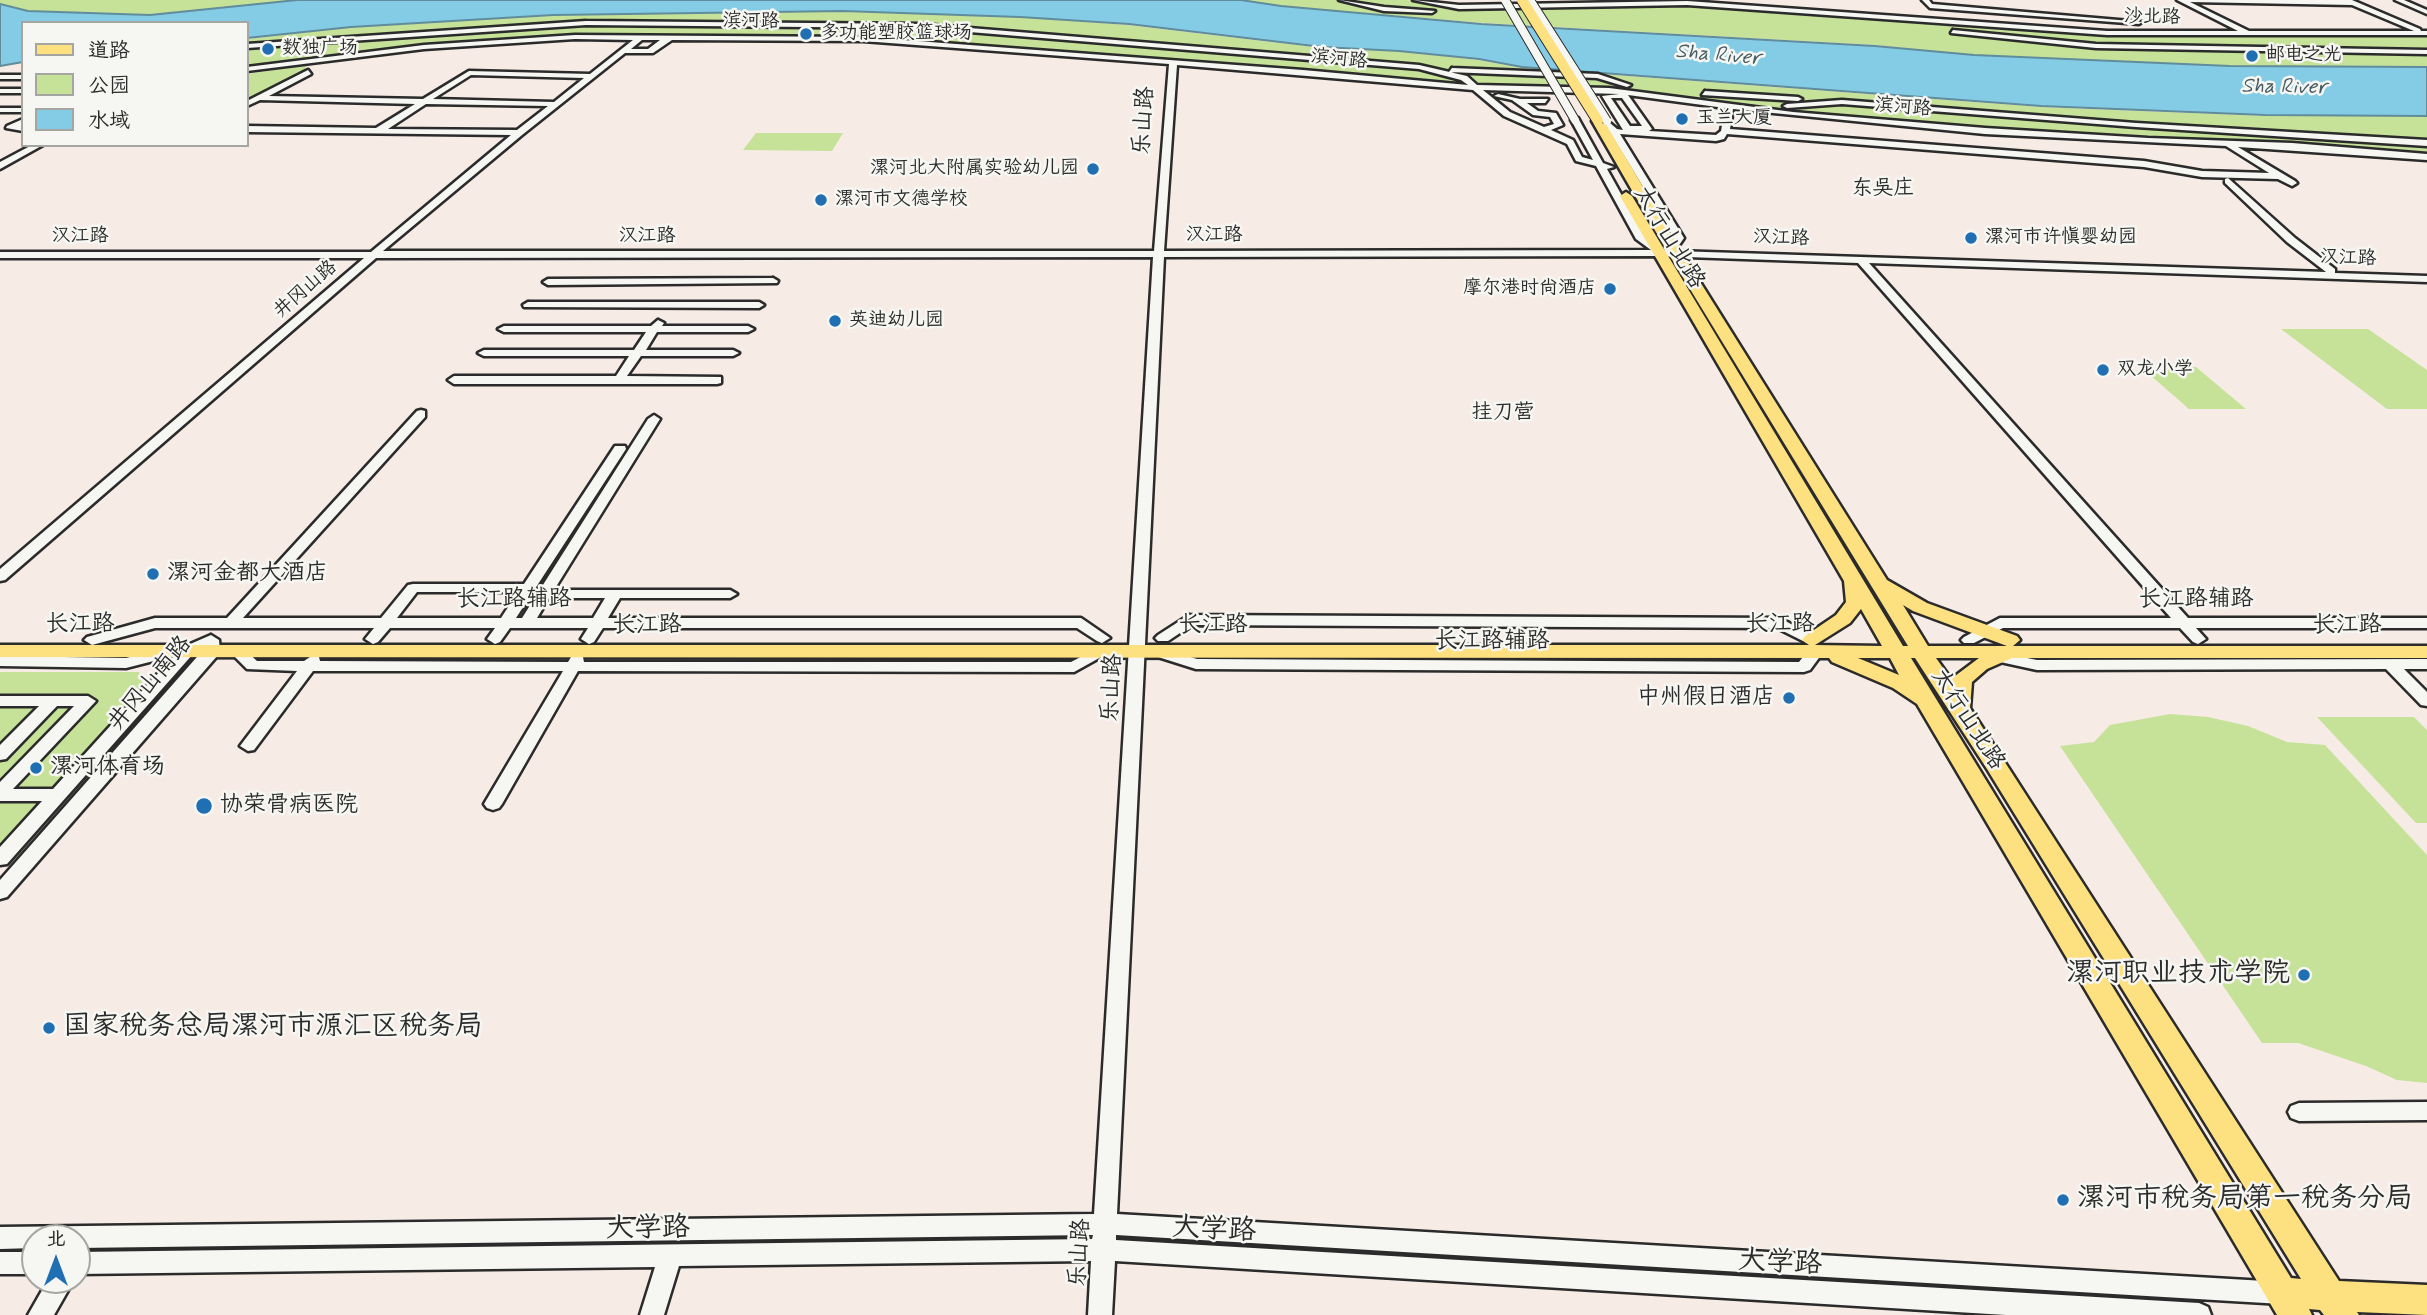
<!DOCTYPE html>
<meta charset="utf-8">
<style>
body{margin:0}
#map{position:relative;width:2427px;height:1315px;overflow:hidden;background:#f7ebe5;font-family:Mynerve,"LXGW WenKai TC",sans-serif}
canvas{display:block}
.legend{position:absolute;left:21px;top:21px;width:228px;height:126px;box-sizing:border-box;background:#f6f6f2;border:2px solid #a5a5a2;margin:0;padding:9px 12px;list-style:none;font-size:21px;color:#2b2b2b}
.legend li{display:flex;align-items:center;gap:14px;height:35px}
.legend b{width:35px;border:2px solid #a5a5a2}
.north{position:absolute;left:21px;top:1224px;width:70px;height:70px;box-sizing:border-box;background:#f6f6f2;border:2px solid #a5a5a2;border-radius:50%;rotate:0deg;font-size:19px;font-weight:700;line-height:28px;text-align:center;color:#2b2b2b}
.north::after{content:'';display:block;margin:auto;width:24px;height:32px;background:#1f6fb2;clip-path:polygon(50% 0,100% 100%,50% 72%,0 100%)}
</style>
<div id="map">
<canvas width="2427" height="1315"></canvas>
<ul class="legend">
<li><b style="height:9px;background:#fde080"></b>道路</li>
<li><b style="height:19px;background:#c6e299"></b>公园</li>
<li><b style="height:19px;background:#84cce5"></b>水域</li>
</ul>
<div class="north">北</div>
</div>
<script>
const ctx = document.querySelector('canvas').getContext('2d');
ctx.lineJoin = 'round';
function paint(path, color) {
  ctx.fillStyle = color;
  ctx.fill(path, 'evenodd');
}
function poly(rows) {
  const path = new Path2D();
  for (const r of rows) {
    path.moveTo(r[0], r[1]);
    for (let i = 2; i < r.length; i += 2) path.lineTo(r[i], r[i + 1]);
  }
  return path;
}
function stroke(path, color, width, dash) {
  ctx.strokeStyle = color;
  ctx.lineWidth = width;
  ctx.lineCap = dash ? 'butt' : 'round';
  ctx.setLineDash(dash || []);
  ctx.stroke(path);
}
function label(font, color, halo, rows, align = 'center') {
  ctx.font = font + ' Mynerve,"LXGW WenKai TC",sans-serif';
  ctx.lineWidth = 5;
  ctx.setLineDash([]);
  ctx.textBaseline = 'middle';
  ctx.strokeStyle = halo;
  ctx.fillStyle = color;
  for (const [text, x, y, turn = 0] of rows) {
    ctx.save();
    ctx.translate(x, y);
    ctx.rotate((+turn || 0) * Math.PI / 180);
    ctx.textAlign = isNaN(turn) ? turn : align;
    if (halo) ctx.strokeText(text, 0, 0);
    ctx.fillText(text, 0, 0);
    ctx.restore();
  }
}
paint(poly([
 [0,0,295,0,150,15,29,11,0,4],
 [1243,0,1407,0,1462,8,1693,4,2102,34,2259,37,2427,34,2427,66,2229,66,1974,55,1874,45,1483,23,1280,6],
 [817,11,1020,17,1128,25,1322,48,1399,51,1478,60,1522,68,2041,107,2265,116,2427,116,2427,156,2240,141,2113,137,1928,123,1785,111,1624,88,1468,86,862,37,561,36,436,45,247,68,247,39,352,27,554,15],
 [306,65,304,71,247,101,247,74],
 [756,133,843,133,832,151,743,150],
 [2281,329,2368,329,2427,370,2427,409,2387,409],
 [2196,367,2246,409,2189,409,2142,368],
 [0,672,139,672,144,687,0,848],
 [2170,714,2208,717,2248,726,2287,742,2325,745,2427,855,2427,1083,2397,1080,2366,1066,2298,1043,2262,1043,2060,746,2094,742,2110,725],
 [2317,717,2414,717,2427,730,2427,823,2416,823]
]), '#c6e299');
const water = poly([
 [297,0,1241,0,1281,6,1481,24,1875,46,1974,55,2230,66,2427,67,2427,116,2265,115,2041,106,1522,67,1479,59,1399,51,1322,47,1129,24,1020,17,842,11,553,15,351,27,247,38,247,23,23,23,23,62,0,66,0,4,28,11,150,15,297,0]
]);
paint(water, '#84cce5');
stroke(water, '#608c9b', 2);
const minor = poly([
 [1339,0,1384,7,1435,11,1432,13,1384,11,1339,0],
 [1413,0,1459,5,1687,1,2107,31,2238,31,2177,0,2352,0,2420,29,2421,31,2427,31,2427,35,2107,35,1687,5,1459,9,1413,0],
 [2190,2,2352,5,2414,31,2249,31,2190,2],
 [1922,0,1929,0,1932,4,2142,22,2139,24,1930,8,1922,0],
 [2395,0,2404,0,2427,10,2427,14,2395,0],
 [586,21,921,24,1419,65,1467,76,1477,85,1609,88,1793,112,1985,128,2148,138,2292,143,2427,154,2427,160,2238,147,2295,181,2297,183,2292,186,2278,179,2202,177,2144,167,1727,134,1724,139,1716,141,1620,134,1684,238,1675,251,2326,272,2287,242,2225,183,2225,179,2228,178,2295,238,2335,269,2335,273,2427,276,2427,282,1869,263,2188,618,2427,618,2427,628,2196,628,2206,639,2198,644,2193,642,2180,628,2003,628,1974,643,1964,643,1961,640,1964,637,2000,618,2171,618,1858,263,1658,256,1164,257,1117,1214,2282,1282,2291,1285,2294,1293,2291,1301,2282,1304,1116,1235,1116,1240,2199,1303,2208,1307,2211,1315,2006,1315,1115,1261,1112,1315,1088,1315,1091,1261,679,1266,664,1315,640,1315,655,1267,77,1274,77,1252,1092,1239,1093,1235,77,1248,77,1238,35,1238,35,1248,0,1249,0,1227,1094,1214,1153,257,376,258,5,580,0,581,0,569,364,258,0,258,0,252,371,252,511,135,247,132,247,126,376,128,415,104,260,100,247,106,247,101,308,70,311,74,269,96,423,99,469,71,590,74,633,40,575,39,424,49,247,71,247,67,424,45,575,35,863,37,1303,70,1468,85,1461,80,1419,69,921,28,586,25,247,48,247,44,586,21],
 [642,40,660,40,648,49,631,49,642,40],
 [672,40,863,41,1169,64,1154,251,383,251,522,135,625,53,653,53,672,40],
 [1177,65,1473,90,1504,116,1567,144,1576,161,1596,166,1636,239,1651,250,1164,251,1177,65],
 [471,75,584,78,554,102,433,99,471,75],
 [1483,90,1619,94,1602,96,1623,130,1617,129,1610,123,1606,125,1608,129,1601,131,1611,134,1674,238,1668,248,1670,250,1659,250,1659,246,1645,237,1607,169,1614,167,1603,163,1578,118,1571,120,1593,160,1582,157,1573,140,1551,130,1563,125,1556,113,1538,111,1527,103,1545,103,1548,99,1520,99,1498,94,1494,96,1512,100,1533,115,1550,117,1554,124,1544,127,1510,112,1483,90],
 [1628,95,1725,108,1721,131,1716,135,1649,131,1652,129,1628,95],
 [1611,98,1622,98,1642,126,1630,126,1611,98],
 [426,104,548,106,517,130,388,129,426,104],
 [1733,109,1985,134,2226,146,2269,173,2202,171,2144,161,1730,129,1733,109],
 [1953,30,2096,44,2427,50,2427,54,2096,48,1951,33,1953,30],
 [1452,68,1598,74,1631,85,1627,87,1597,78,1449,72,1452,68],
 [0,75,23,75,23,79,0,79,0,75],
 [0,89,23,89,23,93,0,93,0,89],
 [1705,91,1798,97,1802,99,1798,101,1702,95,1705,91],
 [1842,100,2136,123,2427,140,2427,146,2136,127,1842,104,1787,108,1783,106,1787,104,1842,100],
 [0,108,23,108,23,112,0,112,0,108],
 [23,119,23,131,6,128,7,126,23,119],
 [32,145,43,145,0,169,0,162,32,145],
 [773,278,778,281,777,283,548,285,543,282,548,279,773,278],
 [528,302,759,302,764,305,759,308,524,307,523,305,528,302],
 [658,320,664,323,662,326,748,326,754,329,748,332,657,332,646,350,733,350,739,353,733,356,641,356,627,376,721,377,721,383,717,384,454,384,448,380,454,376,616,376,629,356,484,356,478,353,484,350,634,350,646,332,504,332,498,329,504,326,651,326,658,320],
 [421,410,425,411,425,417,243,618,381,618,408,585,413,584,524,584,615,446,625,446,626,449,516,618,522,618,648,419,654,415,660,419,554,590,730,590,737,594,730,598,620,598,608,618,1081,618,1110,638,1102,643,1097,641,1077,628,603,628,594,642,589,644,581,639,588,628,510,628,500,642,495,644,487,639,495,628,390,628,378,642,373,644,365,639,374,628,155,628,92,645,84,640,87,637,155,618,227,618,417,411,421,410],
 [417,592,518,592,501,618,397,618,417,592],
 [549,598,605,598,593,618,537,618,549,598],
 [1189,615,1780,618,1820,640,1817,643,1807,643,1777,628,1192,625,1168,641,1158,641,1155,638,1158,635,1189,615],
 [211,635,219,640,220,652,218,655,7,897,0,899,0,880,204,649,193,654,7,864,0,865,0,847,42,801,0,801,0,782,74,706,57,706,6,759,0,760,0,745,39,706,0,706,0,696,88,696,96,701,13,789,53,789,181,648,211,635],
 [1816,646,1824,651,1810,670,1804,672,1196,669,1155,656,1153,653,1161,648,1197,659,1799,662,1810,648,1816,646],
 [238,647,244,649,257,661,304,661,313,655,319,657,320,661,568,662,571,657,577,655,583,657,584,662,1071,662,1096,649,1108,649,1110,652,1074,672,578,671,502,804,499,808,493,810,487,808,484,804,563,671,313,671,254,750,248,751,240,746,297,671,247,669,230,652,238,647],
 [167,648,175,653,173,656,126,668,0,666,0,656,126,658,167,648],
 [1988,650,2037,660,2427,659,2427,669,2404,669,2427,692,2427,706,2421,705,2386,669,2037,670,1982,658,1980,655,1988,650],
 [2427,1102,2427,1120,2299,1121,2291,1118,2288,1112,2291,1106,2299,1103,2427,1102],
 [0,1252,35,1252,35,1274,0,1274,0,1252],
 [48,1280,74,1280,54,1315,28,1315,48,1280]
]);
const major = poly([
 [1594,119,1604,121,1682,253,1887,580,1927,603,2017,636,2020,640,2013,646,2427,646,2427,658,2012,658,1987,669,1972,682,1970,708,2339,1281,2427,1285,2427,1315,2357,1312,2359,1315,2324,1315,2320,1310,2309,1309,2312,1315,2277,1315,1917,704,1893,688,1832,662,1829,658,0,657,0,645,1809,645,1802,640,1805,636,1836,615,1846,602,1844,581,1620,196,1626,192,1632,196,1903,646,1908,646,1668,253,1592,121,1594,119],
 [1903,605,1913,611,2007,646,1928,646,1903,605],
 [1861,609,1882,646,1815,645,1850,623,1861,609],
 [1858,658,1890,658,1899,675,1858,658],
 [1911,658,1915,658,1987,769,2301,1279,2291,1278,1911,658],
 [1936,658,1979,658,1951,679,1936,658]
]);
stroke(minor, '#2b2b2b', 5);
stroke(major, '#2b2b2b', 5);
paint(minor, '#f6f6f2');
paint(major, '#fde080');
const minorBridge = poly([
 [1505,0,1575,120],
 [1530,0,1607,121]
]);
const majorBridge = poly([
 [1522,0,1598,121]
]);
stroke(minorBridge, '#2b2b2b', 10, []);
stroke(majorBridge, '#2b2b2b', 12, []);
stroke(minorBridge, '#f6f6f2', 8);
stroke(majorBridge, '#fde080', 10);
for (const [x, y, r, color] of [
 [806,34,7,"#1f6fb2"],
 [268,49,7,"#1f6fb2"],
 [2252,56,7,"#1f6fb2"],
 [1682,119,7,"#1f6fb2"],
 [1093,169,7,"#1f6fb2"],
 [821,200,7,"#1f6fb2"],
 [1971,238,7,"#1f6fb2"],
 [1610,289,7,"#1f6fb2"],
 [835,321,7,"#1f6fb2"],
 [2103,370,7,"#1f6fb2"],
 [153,574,7,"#1f6fb2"],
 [1789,698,7,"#1f6fb2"],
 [36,768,7,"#1f6fb2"],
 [204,806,9,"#1f6fb2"],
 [2304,975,7,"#1f6fb2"],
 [49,1028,7,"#1f6fb2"],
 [2063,1200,7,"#1f6fb2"]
]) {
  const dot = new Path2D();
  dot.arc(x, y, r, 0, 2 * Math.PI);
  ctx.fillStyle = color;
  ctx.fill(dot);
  stroke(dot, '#f6f6f2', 2.5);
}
label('19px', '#2b2b2b', '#f6f6f2', [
 ["沙北路",2152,18,1],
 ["滨河路",751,22,1],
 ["滨河路",1339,60,6],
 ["滨河路",1903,108,5],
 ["汉江路",1214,236],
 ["汉江路",80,237],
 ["汉江路",647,237],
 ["汉江路",1781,239,2],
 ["汉江路",2348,259,2],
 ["井冈山路",306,290,-41]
]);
label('19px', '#2b2b2b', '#f6f6f2', [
 ["多功能塑胶篮球场",820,34],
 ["数独广场",282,49],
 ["邮电之光",2266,56],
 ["玉兰大厦",1696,119],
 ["漯河北大附属实验幼儿园",1079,169,"right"],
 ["漯河市文德学校",835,200],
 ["漯河市许慎婴幼园",1985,238],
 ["摩尔港时尚酒店",1596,289,"right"],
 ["英迪幼儿园",849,321],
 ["双龙小学",2117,370]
], 'left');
label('italic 21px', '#465b63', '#f6f6f2', [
 ["Sha River",1718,56,5],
 ["Sha River",2284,88,1]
]);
label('21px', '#2b2b2b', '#f6f6f2', [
 ["东吴庄",1883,190],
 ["挂刀营",1503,414]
]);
label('23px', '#2b2b2b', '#f6f6f2', [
 ["乐山路",1145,121,-86],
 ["太行山北路",1668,238,59],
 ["长江路辅路",514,600],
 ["长江路辅路",2196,600],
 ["长江路",80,625],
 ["长江路",1780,625],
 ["长江路",647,626],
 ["长江路",1213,626],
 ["长江路",2347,626],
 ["长江路辅路",1492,642],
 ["井冈山南路",151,684,-50],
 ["乐山路",1113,688,-87],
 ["太行山北路",1967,720,57],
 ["乐山路",1081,1253,-86]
]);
label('23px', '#2b2b2b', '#f6f6f2', [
 ["漯河金都大酒店",167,574],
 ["中州假日酒店",1775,698,"right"],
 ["漯河体育场",50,768],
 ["协荣骨病医院",220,806]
], 'left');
label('28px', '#2b2b2b', '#f6f6f2', [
 ["漯河职业技术学院",2290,975,"right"],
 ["国家税务总局漯河市源汇区税务局",63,1028],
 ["漯河市税务局第一税务分局",2077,1200]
], 'left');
label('28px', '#2b2b2b', '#f6f6f2', [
 ["大学路",648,1230,-1],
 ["大学路",1214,1231,3],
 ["大学路",1780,1264,3]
]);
</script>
